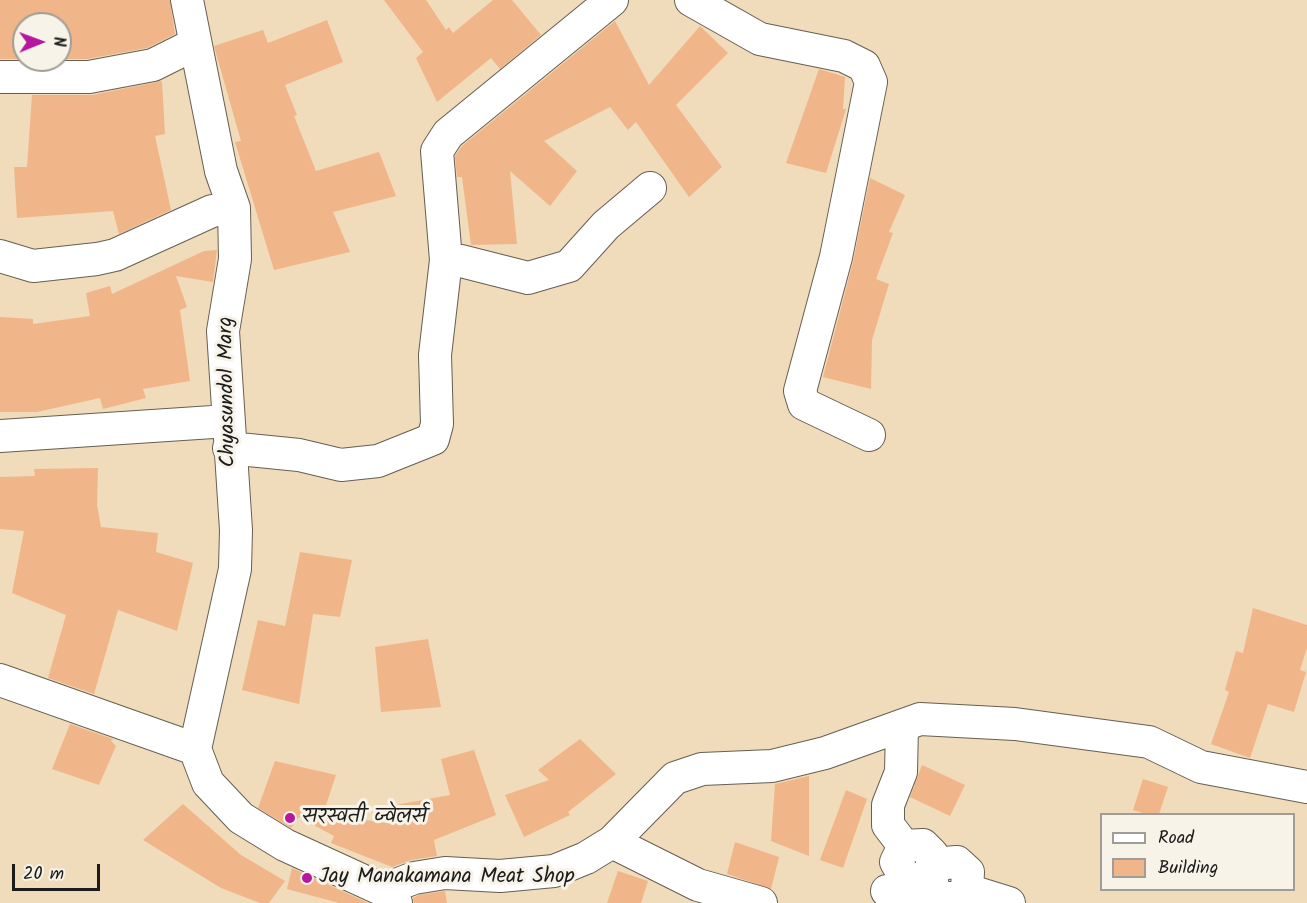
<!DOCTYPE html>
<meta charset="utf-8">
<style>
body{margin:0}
#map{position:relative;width:1307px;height:903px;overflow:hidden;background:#f0dbba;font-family:Kalam,sans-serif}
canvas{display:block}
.legend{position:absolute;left:1100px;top:813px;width:195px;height:78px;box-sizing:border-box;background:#f7f3e8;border:2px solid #9f9d96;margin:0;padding:8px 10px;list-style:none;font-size:18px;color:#1c1c1c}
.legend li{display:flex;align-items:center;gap:12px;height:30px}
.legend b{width:30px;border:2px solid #9f9d96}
.north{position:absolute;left:12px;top:12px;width:60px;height:60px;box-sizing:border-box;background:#f7f3e8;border:2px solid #9f9d96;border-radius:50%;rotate:89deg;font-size:16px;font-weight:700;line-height:24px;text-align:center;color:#1c1c1c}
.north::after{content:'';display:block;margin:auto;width:21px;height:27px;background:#b5179e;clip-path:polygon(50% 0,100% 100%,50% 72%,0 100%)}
.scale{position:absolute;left:12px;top:864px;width:88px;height:27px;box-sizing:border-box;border:3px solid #1c1c1c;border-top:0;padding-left:8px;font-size:18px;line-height:21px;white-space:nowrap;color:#1c1c1c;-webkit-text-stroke:4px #f7f3e8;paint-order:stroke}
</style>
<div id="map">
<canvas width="1307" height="903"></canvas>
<ul class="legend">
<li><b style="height:8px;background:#fff"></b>Road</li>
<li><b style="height:16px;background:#f0b689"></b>Building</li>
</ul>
<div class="north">N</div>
<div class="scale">20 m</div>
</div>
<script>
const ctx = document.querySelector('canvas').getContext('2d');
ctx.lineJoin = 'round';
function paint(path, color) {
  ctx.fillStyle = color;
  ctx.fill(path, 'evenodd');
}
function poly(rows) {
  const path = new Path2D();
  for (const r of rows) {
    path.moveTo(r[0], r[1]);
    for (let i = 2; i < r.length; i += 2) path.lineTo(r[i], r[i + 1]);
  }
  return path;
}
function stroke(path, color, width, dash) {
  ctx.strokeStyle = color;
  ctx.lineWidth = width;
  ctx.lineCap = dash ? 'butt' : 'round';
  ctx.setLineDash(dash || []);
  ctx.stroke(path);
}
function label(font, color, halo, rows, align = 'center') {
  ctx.font = font + ' Kalam,"Playpen Sans Deva",sans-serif';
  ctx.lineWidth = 6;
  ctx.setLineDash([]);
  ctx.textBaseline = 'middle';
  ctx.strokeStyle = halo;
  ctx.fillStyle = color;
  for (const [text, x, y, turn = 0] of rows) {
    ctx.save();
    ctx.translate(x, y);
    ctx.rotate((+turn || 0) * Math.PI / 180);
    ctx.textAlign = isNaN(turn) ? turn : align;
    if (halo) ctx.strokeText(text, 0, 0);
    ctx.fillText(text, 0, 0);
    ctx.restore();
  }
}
paint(poly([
 [0,0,170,0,175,34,147,48,87,59,60,59,60,24,24,24,24,59,0,59],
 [384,0,426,0,446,30,449,27,453,33,493,0,512,0,541,35,500,69,491,58,437,102,416,58,423,52],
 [327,20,343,62,285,85,297,115,294,116,316,171,379,152,396,196,333,212,350,252,274,270,235,142,241,141,214,46,263,30,268,43],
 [615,21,649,85,700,26,728,53,676,105,722,167,689,197,636,122,628,130,610,107,544,141,577,171,550,206,510,171,517,244,471,245,462,177,457,177,455,156,462,146],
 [819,69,845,77,843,109,846,109,826,173,786,163],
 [162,81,165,134,155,136,171,210,119,234,113,211,17,218,14,167,27,167,32,95,92,95],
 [870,178,905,195,889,232,893,233,876,279,889,284,872,340,871,389,823,377,853,262],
 [217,250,213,282,176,276,187,307,180,310,190,381,143,389,146,398,103,409,100,398,37,412,0,412,0,317,33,319,33,324,90,316,86,293,110,286,112,294,204,251],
 [98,468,97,505,101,527,158,533,156,552,193,563,177,631,118,610,94,694,48,678,66,615,12,593,24,531,0,529,0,477,35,476,34,469],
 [300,552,352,560,340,617,313,614,299,704,242,690,258,620,285,626],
 [1253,608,1307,625,1307,648,1300,670,1306,672,1294,712,1268,704,1250,758,1211,744,1229,692,1225,690,1236,651,1243,653],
 [428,639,441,707,381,712,375,647],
 [70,724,113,739,111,741,116,746,99,785,52,769],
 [580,739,616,774,568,812,570,815,524,837,505,795,549,780,538,770],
 [474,750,496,815,434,840,437,856,411,860,392,867,331,843,334,836,299,817,291,828,258,808,275,761,336,775,323,814,387,823,385,807,450,795,441,759],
 [922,765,965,785,950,816,910,797],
 [809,776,809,856,771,841,775,784],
 [1143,779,1168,787,1159,814,1146,814,1133,810],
 [846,790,867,799,843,868,820,860],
 [183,804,241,855,285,881,269,903,260,903,221,888,143,840],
 [735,842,779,857,771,889,727,874],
 [292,868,368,903,339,903,287,889],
 [618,871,648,881,641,903,607,903],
 [445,891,447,903,414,903,413,898,419,895]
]), '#f0b689');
const minor = poly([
 [187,0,221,171,234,208,235,259,223,331,236,530,235,569,195,749],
 [691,0,760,39,844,56,864,66,871,82,836,257,800,391,804,404,869,435],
 [0,77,89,77,153,65,195,44],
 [0,256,33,266,97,259,115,255,212,211,234,208],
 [446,260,461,261,528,278,569,266,606,225,650,188],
 [0,436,228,421],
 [229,448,299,455,341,465,378,461,433,439,437,424,435,355,446,260,437,151,448,134,612,0],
 [0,680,195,749,208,783,241,818,285,845,383,890,396,903],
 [902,726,901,772,888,805,888,825,904,846],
 [612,842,698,885,761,903],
 [383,890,414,878,445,873,500,876,554,871,586,858,612,842,675,778,702,769,772,766,825,753,920,719,1015,724,1149,742,1201,767,1307,787],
 [967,890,956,898,940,898,932,886,932,854,923,845,904,846,896,862,905,877,918,881,932,871,944,863,957,862,968,872,967,890],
 [967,890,1009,903],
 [887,891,911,903]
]);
stroke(minor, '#665f53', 34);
stroke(minor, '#fff', 32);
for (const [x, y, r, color] of [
 [290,818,6,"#b5179e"],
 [307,878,6,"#b5179e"]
]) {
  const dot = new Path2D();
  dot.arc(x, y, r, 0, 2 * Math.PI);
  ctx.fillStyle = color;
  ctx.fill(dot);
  stroke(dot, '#f7f3e8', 2);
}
label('21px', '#1c1c1c', '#f7f3e8', [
 ["Chyasundol Marg",229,392,-91]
]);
label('21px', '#1c1c1c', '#f7f3e8', [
 ["सरस्वती ज्वेलर्स",302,818],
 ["Jay Manakamana Meat Shop",319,878]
], 'left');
</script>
